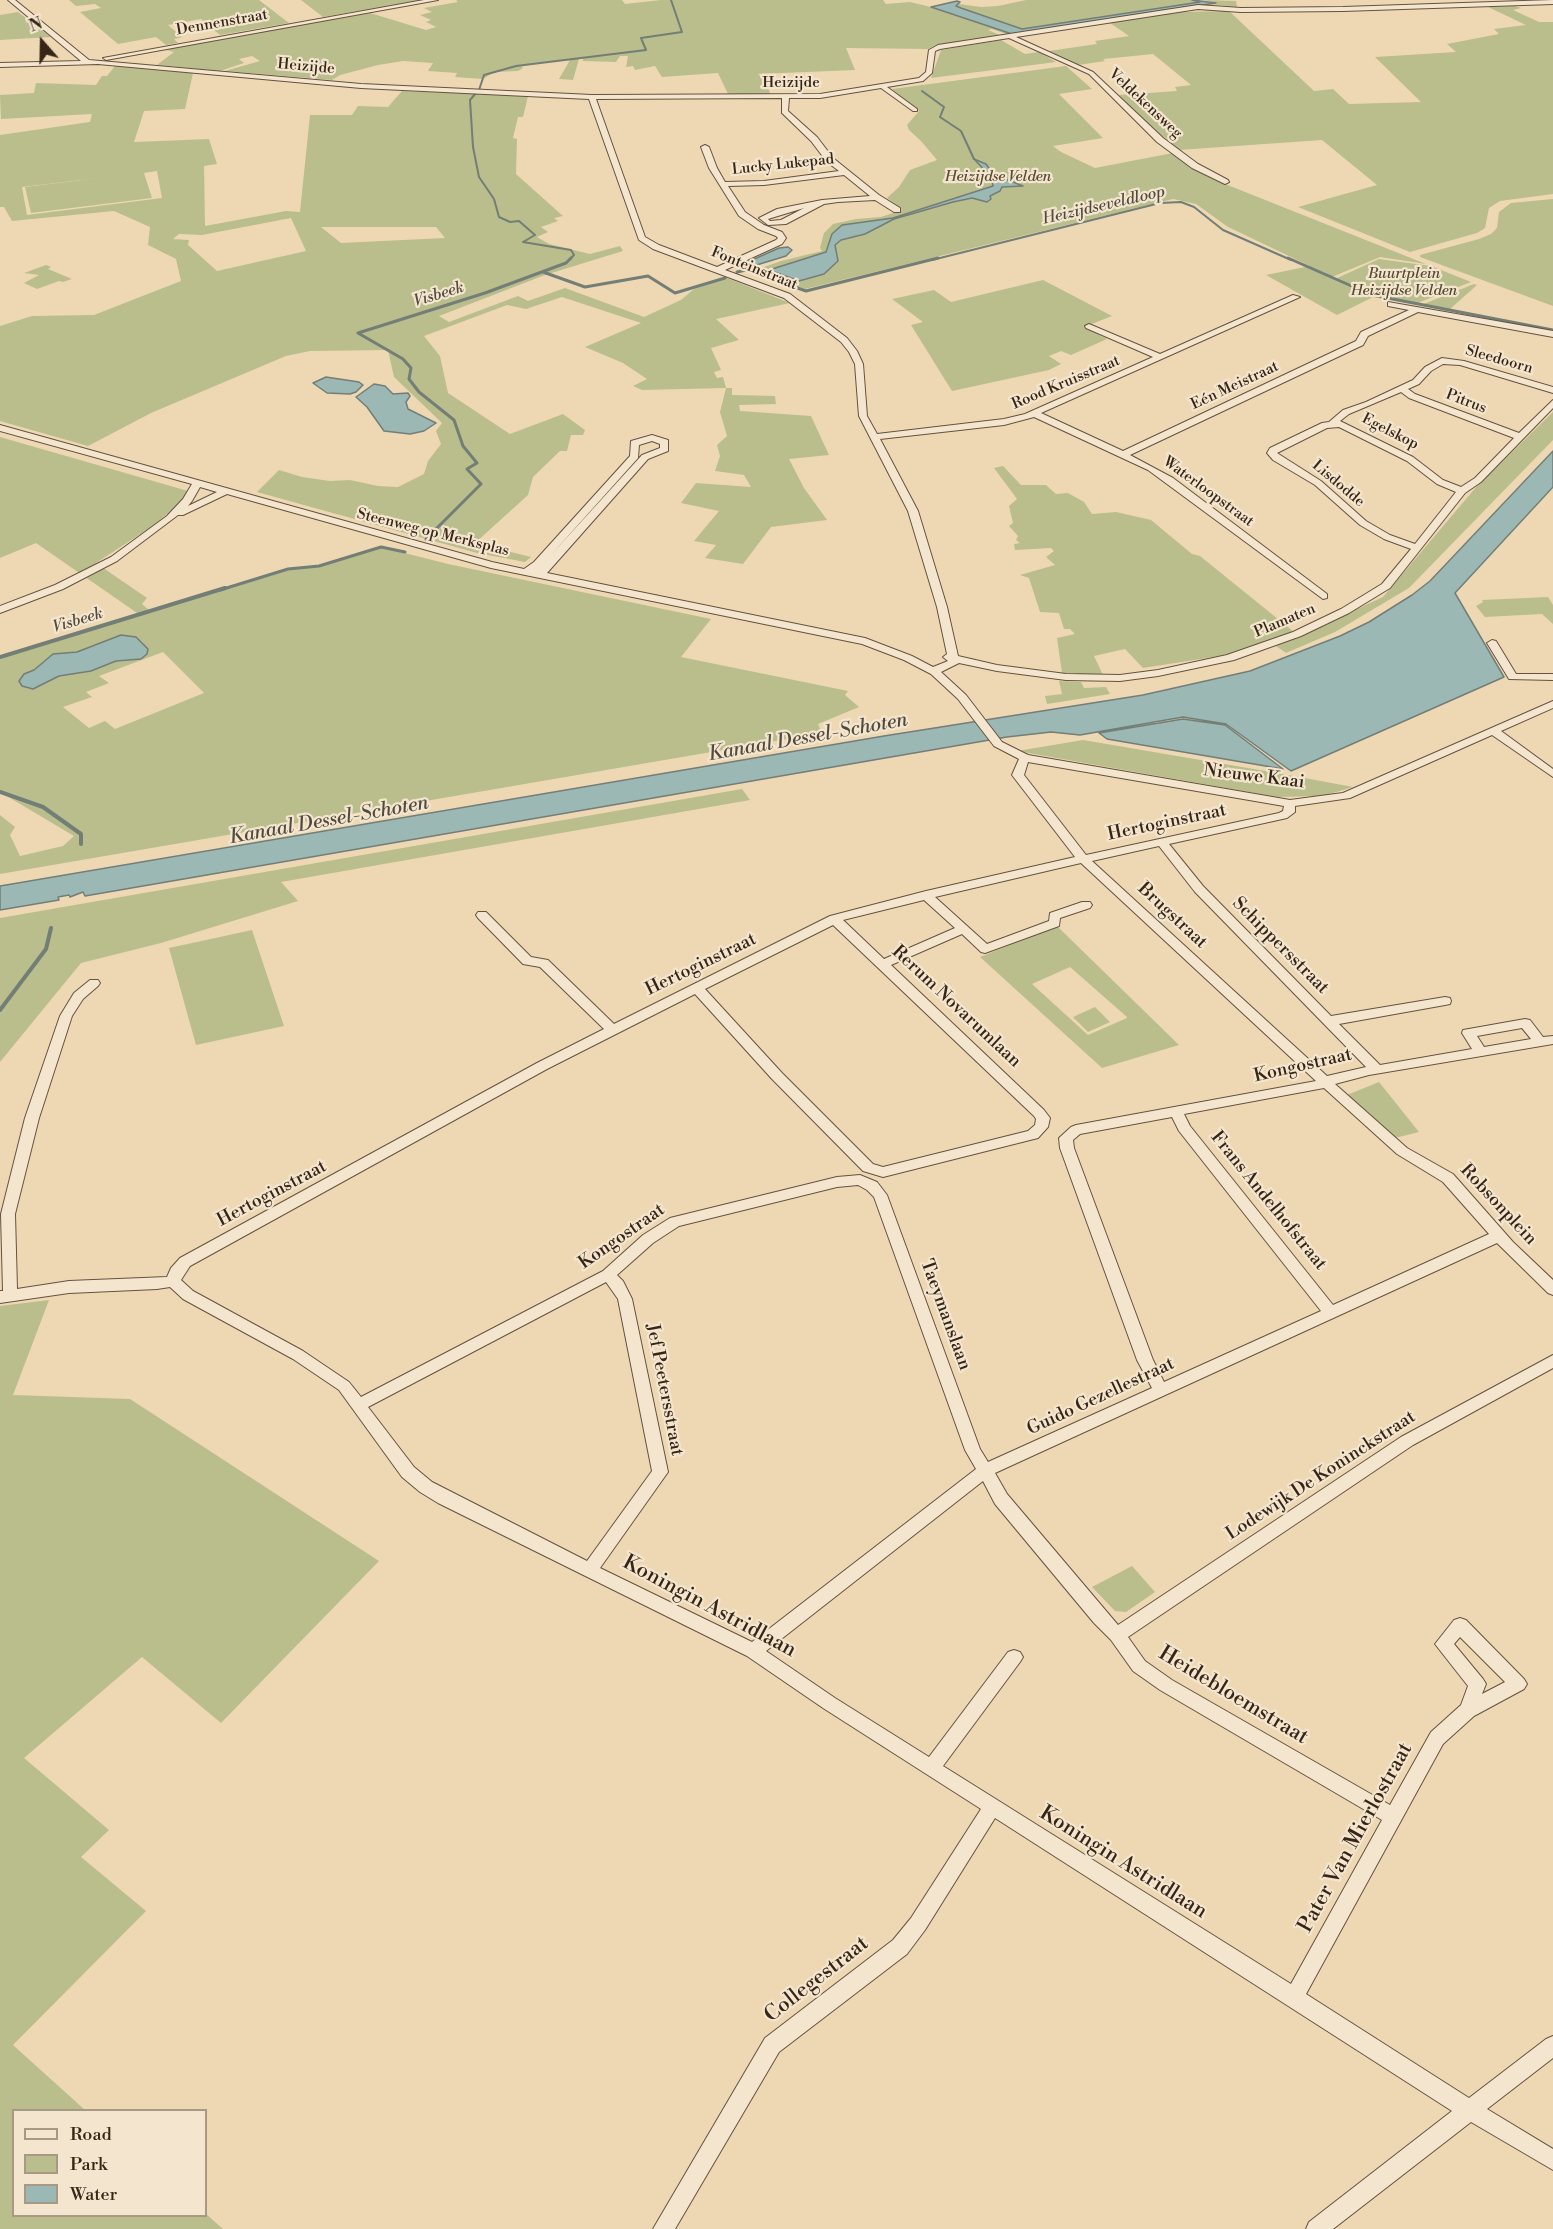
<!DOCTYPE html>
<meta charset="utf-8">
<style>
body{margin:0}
#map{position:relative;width:1553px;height:2229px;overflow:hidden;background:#eed8b4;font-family:"Libre Bodoni",serif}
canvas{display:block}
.legend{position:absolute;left:12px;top:2109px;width:195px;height:108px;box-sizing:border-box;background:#f4e6ce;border:2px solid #a89985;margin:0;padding:8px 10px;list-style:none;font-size:18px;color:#372618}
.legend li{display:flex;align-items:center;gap:12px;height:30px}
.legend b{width:30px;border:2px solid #a89985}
.north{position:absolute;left:12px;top:12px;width:60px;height:60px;-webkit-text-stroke:4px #f4e6ce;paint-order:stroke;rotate:340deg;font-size:16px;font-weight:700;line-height:24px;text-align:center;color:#372618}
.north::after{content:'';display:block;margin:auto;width:21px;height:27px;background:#372618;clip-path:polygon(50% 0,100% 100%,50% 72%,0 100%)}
</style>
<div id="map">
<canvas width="1553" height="2229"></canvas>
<ul class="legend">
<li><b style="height:8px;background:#f4e6ce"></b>Road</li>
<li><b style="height:16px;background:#b9be8c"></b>Park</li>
<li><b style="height:16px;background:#9bb8b5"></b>Water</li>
</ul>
<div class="north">N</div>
</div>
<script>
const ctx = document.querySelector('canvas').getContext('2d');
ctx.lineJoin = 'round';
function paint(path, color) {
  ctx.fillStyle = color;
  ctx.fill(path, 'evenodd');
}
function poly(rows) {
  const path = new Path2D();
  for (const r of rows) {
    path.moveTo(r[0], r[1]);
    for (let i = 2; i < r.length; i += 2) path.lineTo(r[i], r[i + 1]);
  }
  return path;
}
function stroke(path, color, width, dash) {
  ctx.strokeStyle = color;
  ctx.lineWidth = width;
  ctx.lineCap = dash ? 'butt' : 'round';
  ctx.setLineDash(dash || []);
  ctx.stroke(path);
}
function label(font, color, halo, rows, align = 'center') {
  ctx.font = font + ' "Libre Bodoni",serif';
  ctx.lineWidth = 4.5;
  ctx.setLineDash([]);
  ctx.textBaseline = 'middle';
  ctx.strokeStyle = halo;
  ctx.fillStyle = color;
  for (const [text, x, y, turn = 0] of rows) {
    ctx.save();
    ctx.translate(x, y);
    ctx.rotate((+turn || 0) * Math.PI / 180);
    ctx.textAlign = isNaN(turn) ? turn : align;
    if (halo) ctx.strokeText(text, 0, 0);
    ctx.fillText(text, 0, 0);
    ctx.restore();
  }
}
paint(poly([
 [69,0,259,0,289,23,220,35,201,19,168,25,182,37,174,39,178,43,166,45,156,37,118,44,80,12,101,8,95,4,76,6],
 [301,0,421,0,323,17],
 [456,0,622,0,625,4,661,0,883,0,886,4,910,2,935,8,1012,34,1214,2,1203,0,1236,1,1237,7,1210,4,1009,35,992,29,988,30,1000,35,936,45,928,49,846,48,855,70,758,74,767,82,770,94,728,94,718,73,662,77,655,66,635,70,633,66,626,67,628,56,620,56,616,62,583,61,583,59,579,59,573,80,559,79,570,60,521,65,523,68,518,71,494,72,483,79,455,77,457,73,428,71,433,63,403,61,378,65,340,75,332,80,225,71,260,61,252,56,239,59,244,63,220,71,157,65,174,52,163,49,370,13,426,30,436,27,426,22,431,20,420,15,432,12,424,8,458,2],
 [1026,0,1192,0,1203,2,1022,29,956,6,959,4,981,7,998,6],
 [1515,6,1521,8,1513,10,1539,22,1553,22,1553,194,1500,201,1489,208,1485,228,1477,233,1410,252,1298,207,1377,185,1322,140,1179,150,1137,114,1119,95,1177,91,1175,87,1191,85,1153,54,1103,59,1105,61,1078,65,1049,51,1097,44,1095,41,1129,36,1110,23,1181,12,1229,11,1314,91,1333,89,1349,104,1421,102,1375,57,1456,52,1447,44,1499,34,1494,29,1526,25,1488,7],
 [18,12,51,37,0,40,0,15],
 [1001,40,1025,54,1039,52,1056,62,931,78,941,50],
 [115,66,193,73,185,109,144,111,134,142,209,139,217,164,204,166,205,226,286,211,300,212,310,115,352,115,358,106,388,107,402,91,528,96,523,117,518,117,513,138,517,139,516,174,563,216,554,218,558,221,541,227,548,232,537,237,549,244,590,254,620,246,623,251,545,275,439,316,449,322,518,296,528,301,565,288,644,317,681,300,694,289,727,278,790,303,716,319,739,340,711,348,721,370,714,372,717,378,723,377,726,388,732,388,732,395,775,396,776,404,739,405,740,411,811,416,829,455,789,459,804,488,827,520,771,527,743,564,705,558,716,545,694,541,719,511,681,503,696,483,751,487,744,475,715,471,720,456,717,445,727,436,720,412,726,388,642,390,633,386,647,379,623,363,585,347,641,323,562,297,526,309,507,305,424,336,440,356,448,393,510,434,563,414,585,430,583,435,571,435,567,451,560,451,533,477,528,495,475,543,531,557,525,562,477,553,257,492,279,470,302,477,330,481,350,480,378,486,398,487,424,474,428,461,441,444,436,431,442,423,394,377,388,350,310,351,286,356,151,413,88,446,0,421,0,326,32,316,94,315,181,281,176,259,148,245,150,227,114,211,12,221,4,207,0,207,0,135,90,122,92,114,1,119,0,95,34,93,36,83,96,85,102,76,107,76],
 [157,171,162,198,27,215,22,187,107,177,25,187,31,213,152,198,144,173],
 [291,218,306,251,217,271,188,245,189,240,173,239,179,234,202,235],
 [321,227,436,227,445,238,341,243],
 [1066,66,1092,89,1059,94,1103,138,1053,146,1061,152,1095,168,1173,153,1215,180,1426,264,1380,257,1332,277,1335,279,1379,259,1431,266,1471,282,1415,304,1373,297,1337,315,1266,275,1310,266,1228,227,1196,204,1173,199,805,289,753,271,781,261,822,251,820,248,824,233,833,224,856,219,881,217,902,210,887,198,899,187,910,170,937,160,921,141,909,130,907,125,919,111,892,89],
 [1553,199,1553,306,1420,257,1420,255,1479,239,1491,234,1497,228,1499,212,1511,203],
 [46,265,51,267,48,269,72,279,63,282,59,281,37,289,24,283,39,275,24,273],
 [1043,280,1112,316,1084,327,1107,339,1071,355,1061,351,1049,356,1061,364,1049,370,952,391,911,325,923,322,892,299,934,290,951,302],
 [1474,284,1477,285,1449,310,1421,305],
 [1553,412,1553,440,1409,588,1335,632,1286,653,1276,646,1383,597,1477,486],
 [0,437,188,491,178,505,151,527,96,563,147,598,142,604,149,610,288,569,319,566,381,547,448,564,711,619,681,657,848,691,845,695,859,707,818,724,822,733,0,874,0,815,15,827,10,835,20,856,63,846,74,836,0,792,0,657,140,615,36,543,0,558],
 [163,652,204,693,115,729,105,721,89,728,63,707,92,697,86,692,109,683,99,676],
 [1003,466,1021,485,1046,485,1056,494,1068,493,1084,502,1092,514,1116,512,1151,520,1192,554,1200,556,1294,632,1249,649,1220,656,1143,668,1125,649,1094,656,1103,675,1062,673,1057,638,1075,634,1070,629,1064,629,1059,613,1040,612,1029,578,1020,575,1055,565,1046,557,1054,551,1051,548,1015,550,1014,544,1020,543,1016,540,1018,536,1009,526,1013,523,1009,506,1017,499,994,468],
 [1548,597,1553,605,1553,624,1542,614,1485,617,1476,606,1483,602,1482,600],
 [1059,681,1081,682,1084,688,1106,687,1110,694,1047,704,1045,696,1062,694],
 [1083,740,1283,774,1353,787,1323,796,1277,797,1017,751],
 [742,789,750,800,281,882,298,901,161,943,81,963,0,1062,0,918],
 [1057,926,1179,1045,1102,1068,980,957],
 [1070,967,1127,1017,1127,1018,1088,1035,1032,984],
 [252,930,284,1026,196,1045,169,948],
 [1095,1007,1110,1022,1088,1032,1073,1017],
 [1379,1082,1419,1132,1395,1138,1347,1095],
 [49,1300,13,1395,130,1399,379,1561,221,1723,142,1657,24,1758,109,1830,81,1857,146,1911,13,2045,85,2110,14,2110,14,2216,206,2214,223,2229,0,2229,0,1306],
 [1132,1566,1155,1592,1126,1612,1115,1611,1092,1587]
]), '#b9be8c');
const water = poly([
 [1192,0,1216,3,1012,34,931,7,957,1,960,2,956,6,961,8,1022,29,1200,2,1192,0],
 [974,159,986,164,993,174,1023,186,1002,187,1000,191,990,196,991,199,987,202,972,198,953,202,894,219,865,234,841,240,835,245,838,261,824,274,799,281,769,270,826,252,832,234,842,225,893,218,993,186,991,177,974,159],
 [788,247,792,250,786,256,750,267,743,264,779,248,788,247],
 [326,377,359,382,363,385,356,392,350,394,327,393,313,383,326,377],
 [374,384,385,386,393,394,408,393,410,396,406,402,408,409,436,423,424,431,410,434,384,431,367,407,356,397,374,384],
 [1553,451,1553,487,1455,593,1504,677,1291,771,1226,724,1183,717,1080,735,1051,732,1007,737,85,896,83,892,70,897,69,895,58,897,59,900,0,910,0,886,884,736,1143,695,1250,671,1340,636,1369,622,1412,595,1430,581,1553,451],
 [121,635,136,637,148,649,147,654,141,659,116,661,91,671,59,676,33,689,22,686,19,681,24,674,34,670,53,654,77,652,121,635],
 [1183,719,1225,725,1283,769,1107,739,1099,733,1183,719]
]);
paint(water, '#9bb8b5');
stroke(water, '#737e76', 1.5);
stroke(poly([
 [479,90,484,75,516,66,646,50,641,38,682,32,671,0],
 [922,91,944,107,940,117,961,131,974,159],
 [476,93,470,100,473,147,479,177,494,199,499,217,510,222,519,221,535,235,523,242,571,250,574,255,569,260],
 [932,260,1160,203,1181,202,1194,207,1223,230,1291,260]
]), '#737e76', 2);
stroke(poly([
 [1288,258,1372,295,1553,330],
 [543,272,585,287,648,276,675,293,725,278],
 [737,272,746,270],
 [752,272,806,291,938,258],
 [426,539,481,484,467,469,477,463,463,446,454,420,419,392,409,379,411,368,403,359,358,333,485,293,566,263,571,258],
 [220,590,288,569,319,566,381,547,405,552]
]), '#737e76', 3);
stroke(poly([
 [0,657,225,588],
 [0,792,43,807,81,834,81,844],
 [0,1010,46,949,51,928]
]), '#737e76', 4);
const minor = poly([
 [8,0,15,0,89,60,361,84,592,95,820,94,919,78,926,72,929,50,938,45,1198,5,1241,8,1343,7,1553,0,1553,4,1343,11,1241,12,1198,9,1016,37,1093,72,1163,138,1198,164,1228,180,1229,182,1225,184,1192,168,1157,142,1089,74,1009,38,940,49,935,51,932,73,923,81,887,87,917,109,917,111,913,111,881,88,820,98,789,98,788,111,817,137,833,158,879,195,900,208,900,212,894,212,875,200,838,202,824,204,786,224,768,225,759,218,777,209,822,200,870,196,844,175,764,185,728,186,745,212,764,225,782,232,786,238,782,244,725,270,790,294,847,338,857,351,863,364,867,416,877,434,1004,419,1025,414,1153,357,1086,328,1085,326,1089,324,1160,354,1293,295,1300,297,1041,413,1123,451,1356,341,1361,332,1409,310,1388,306,1388,302,1553,331,1553,337,1418,312,1368,336,1363,345,1130,455,1173,478,1327,594,1327,598,1323,599,1148,470,1034,417,1004,425,880,439,918,511,947,607,958,656,997,665,1066,674,1120,675,1158,670,1227,655,1293,632,1341,609,1382,584,1411,549,1384,539,1360,525,1315,485,1273,460,1267,453,1270,448,1322,423,1329,422,1343,410,1366,402,1413,380,1425,367,1442,358,1464,361,1553,387,1553,393,1460,365,1443,364,1431,371,1419,384,1408,389,1415,394,1519,433,1553,400,1553,408,1481,482,1465,493,1390,588,1349,613,1301,636,1234,660,1158,676,1120,681,1066,680,997,671,959,663,941,672,966,695,1002,742,1028,755,1290,800,1343,793,1553,701,1553,708,1501,731,1553,769,1553,777,1492,735,1350,798,1295,806,1295,812,1287,818,1169,844,1203,886,1331,1016,1445,997,1450,998,1451,1001,1450,1004,1445,1005,1339,1024,1380,1065,1472,1049,1462,1033,1463,1030,1525,1019,1530,1020,1543,1037,1553,1036,1553,1044,1369,1075,1335,1084,1407,1148,1453,1174,1513,1242,1553,1280,1553,1295,1548,1293,1497,1243,995,1473,1007,1494,1118,1625,1401,1437,1553,1355,1553,1368,1413,1445,1128,1637,1145,1661,1172,1680,1390,1805,1431,1732,1461,1705,1468,1686,1435,1644,1454,1620,1460,1618,1466,1620,1524,1679,1527,1684,1524,1689,1474,1716,1443,1744,1306,1994,1469,2098,1546,2039,1553,2036,1553,2058,1487,2109,1553,2149,1553,2170,1471,2122,1333,2229,1306,2229,1309,2222,1452,2111,995,1818,925,1930,907,1954,779,2052,675,2229,653,2229,765,2038,893,1940,911,1918,981,1809,823,1708,747,1656,438,1503,420,1492,402,1477,339,1390,293,1359,183,1299,170,1287,157,1289,69,1293,0,1303,0,1291,3,1291,1,1214,25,1118,60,1016,74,993,90,980,98,980,100,983,98,986,83,999,72,1016,39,1118,15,1214,17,1289,69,1281,167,1277,171,1268,180,1258,537,1063,604,1029,540,967,523,964,478,918,476,915,478,912,486,912,531,957,548,960,614,1024,830,916,926,891,1075,857,1012,775,1019,759,994,746,958,699,931,674,904,660,862,644,491,568,227,494,183,515,178,515,117,561,63,589,0,613,0,606,55,585,111,557,167,516,183,499,192,484,0,431,0,425,492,562,524,569,534,562,630,456,631,441,652,435,668,440,668,451,648,459,547,573,865,638,912,656,933,667,948,661,943,657,947,654,937,607,908,511,859,416,855,364,849,352,841,342,784,298,653,249,639,240,589,99,361,88,98,64,0,67,0,63,81,61,8,0],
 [782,98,782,113,811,141,827,162,839,171,764,181,725,182,717,168,709,147,705,145,701,147,709,168,739,216,758,229,776,236,778,238,776,240,717,267,659,245,645,237,596,99,782,98],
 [804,208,781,220,770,221,768,219,804,208],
 [1401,392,1409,398,1514,438,1475,478,1461,487,1443,480,1413,457,1340,421,1349,414,1401,392],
 [1339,427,1407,461,1437,484,1456,492,1415,544,1390,535,1366,521,1321,481,1277,453,1327,428,1339,427],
 [652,441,660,444,660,448,642,455,550,556,638,458,639,445,652,441],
 [200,487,217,492,188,506,192,501,200,487],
 [1028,762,1284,806,1283,811,1279,813,1086,855,1024,775,1028,762],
 [1159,846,1195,892,1366,1067,1327,1076,1092,861,1159,846],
 [1081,863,1316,1081,1076,1125,1071,1127,1059,1138,1060,1148,1137,1360,1152,1388,988,1462,980,1449,887,1195,877,1182,860,1175,837,1177,670,1218,643,1235,603,1271,361,1397,349,1382,303,1351,193,1291,181,1280,190,1266,547,1069,695,994,772,1079,863,1171,883,1177,1038,1138,1048,1127,1050,1118,1044,1110,891,965,962,934,981,952,985,953,1059,926,1060,918,1090,908,1092,905,1090,902,1082,902,1050,913,1049,921,987,944,935,897,1081,863],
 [924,900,955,928,884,959,843,920,924,900],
 [833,925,1034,1116,1036,1119,1035,1125,1028,1131,883,1167,873,1164,782,1073,705,989,833,925],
 [1522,1028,1531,1039,1484,1047,1477,1036,1522,1028],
 [1324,1088,1397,1154,1443,1182,1489,1234,1333,1305,1190,1126,1184,1114,1324,1088],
 [1172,1117,1179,1131,1321,1311,1164,1382,1153,1360,1074,1148,1073,1140,1080,1134,1172,1117],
 [858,1185,867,1190,874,1197,965,1450,976,1469,752,1642,600,1568,668,1472,632,1299,623,1281,617,1275,653,1243,679,1226,837,1187,858,1185],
 [606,1282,618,1299,652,1471,587,1561,432,1482,414,1467,368,1407,606,1282],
 [983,1481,995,1504,1094,1623,1111,1640,1133,1671,1160,1690,1382,1820,1291,1984,943,1766,1020,1662,1023,1657,1020,1652,1014,1650,1008,1652,929,1757,835,1698,766,1651,983,1481],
 [1460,1637,1505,1682,1482,1694,1486,1684,1483,1679,1454,1644,1460,1637],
 [424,0,438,0,106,60,103,58,424,0],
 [1492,640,1496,641,1516,674,1553,674,1553,680,1509,679,1487,643,1492,640]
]);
stroke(minor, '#65523f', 2);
paint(minor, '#f4e6ce');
label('15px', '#372618', '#f4e6ce', [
 ["Dennenstraat",222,23,-10],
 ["Heizijde",306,67,5],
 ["Heizijde",791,83],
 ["Veldekensweg",1145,104,43],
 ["Lucky Lukepad",783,165,-6],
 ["Fonteinstraat",754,269,22],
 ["Sleedoorn",1499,360,16],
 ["Rood Kruisstraat",1066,383,-23],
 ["Eén Meistraat",1235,386,-25],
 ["Pitrus",1466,402,21],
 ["Egelskop",1390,432,27],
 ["Lisdodde",1338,484,40],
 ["Waterloopstraat",1208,492,36],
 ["Steenweg op Merksplas",433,533,14],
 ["Plamaten",1285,621,-23]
]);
label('italic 15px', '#584c35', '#f4e6ce', [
 ["Heizijdse Velden",998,177],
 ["Buurtplein",1404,274],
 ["Heizijdse Velden",1404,291]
]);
label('italic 16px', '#504a3f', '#f4e6ce', [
 ["Heizijdseveldloop",1104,206,-13],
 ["Visbeek",439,295,-17],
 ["Visbeek",78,621,-17]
]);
label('18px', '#372618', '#f4e6ce', [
 ["Nieuwe Kaai",1254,777,7],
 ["Hertoginstraat",1167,823,-12],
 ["Brugstraat",1172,916,43],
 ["Schippersstraat",1280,946,45],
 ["Hertoginstraat",701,965,-26],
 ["Rerum Novarumlaan",956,1007,43],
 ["Kongostraat",1303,1066,-13],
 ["Hertoginstraat",272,1194,-28],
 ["Frans Andelhofstraat",1268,1201,51],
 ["Robsonplein",1498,1205,47],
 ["Kongostraat",622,1237,-35],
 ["Taeymanslaan",945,1315,70],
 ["Jef Peetersstraat",664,1390,79],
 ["Guido Gezellestraat",1101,1397,-25],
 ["Lodewijk De Koninckstraat",1321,1476,-33]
]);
label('italic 20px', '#504a3f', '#f4e6ce', [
 ["Kanaal Dessel-Schoten",808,738,-10],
 ["Kanaal Dessel-Schoten",329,821,-10]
]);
label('21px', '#372618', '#f4e6ce', [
 ["Koningin Astridlaan",709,1607,28],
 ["Heidebloemstraat",1233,1696,31],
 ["Pater Van Mierlostraat",1356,1838,-61],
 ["Koningin Astridlaan",1123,1863,32],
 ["Collegestraat",817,1980,-38]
]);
</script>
